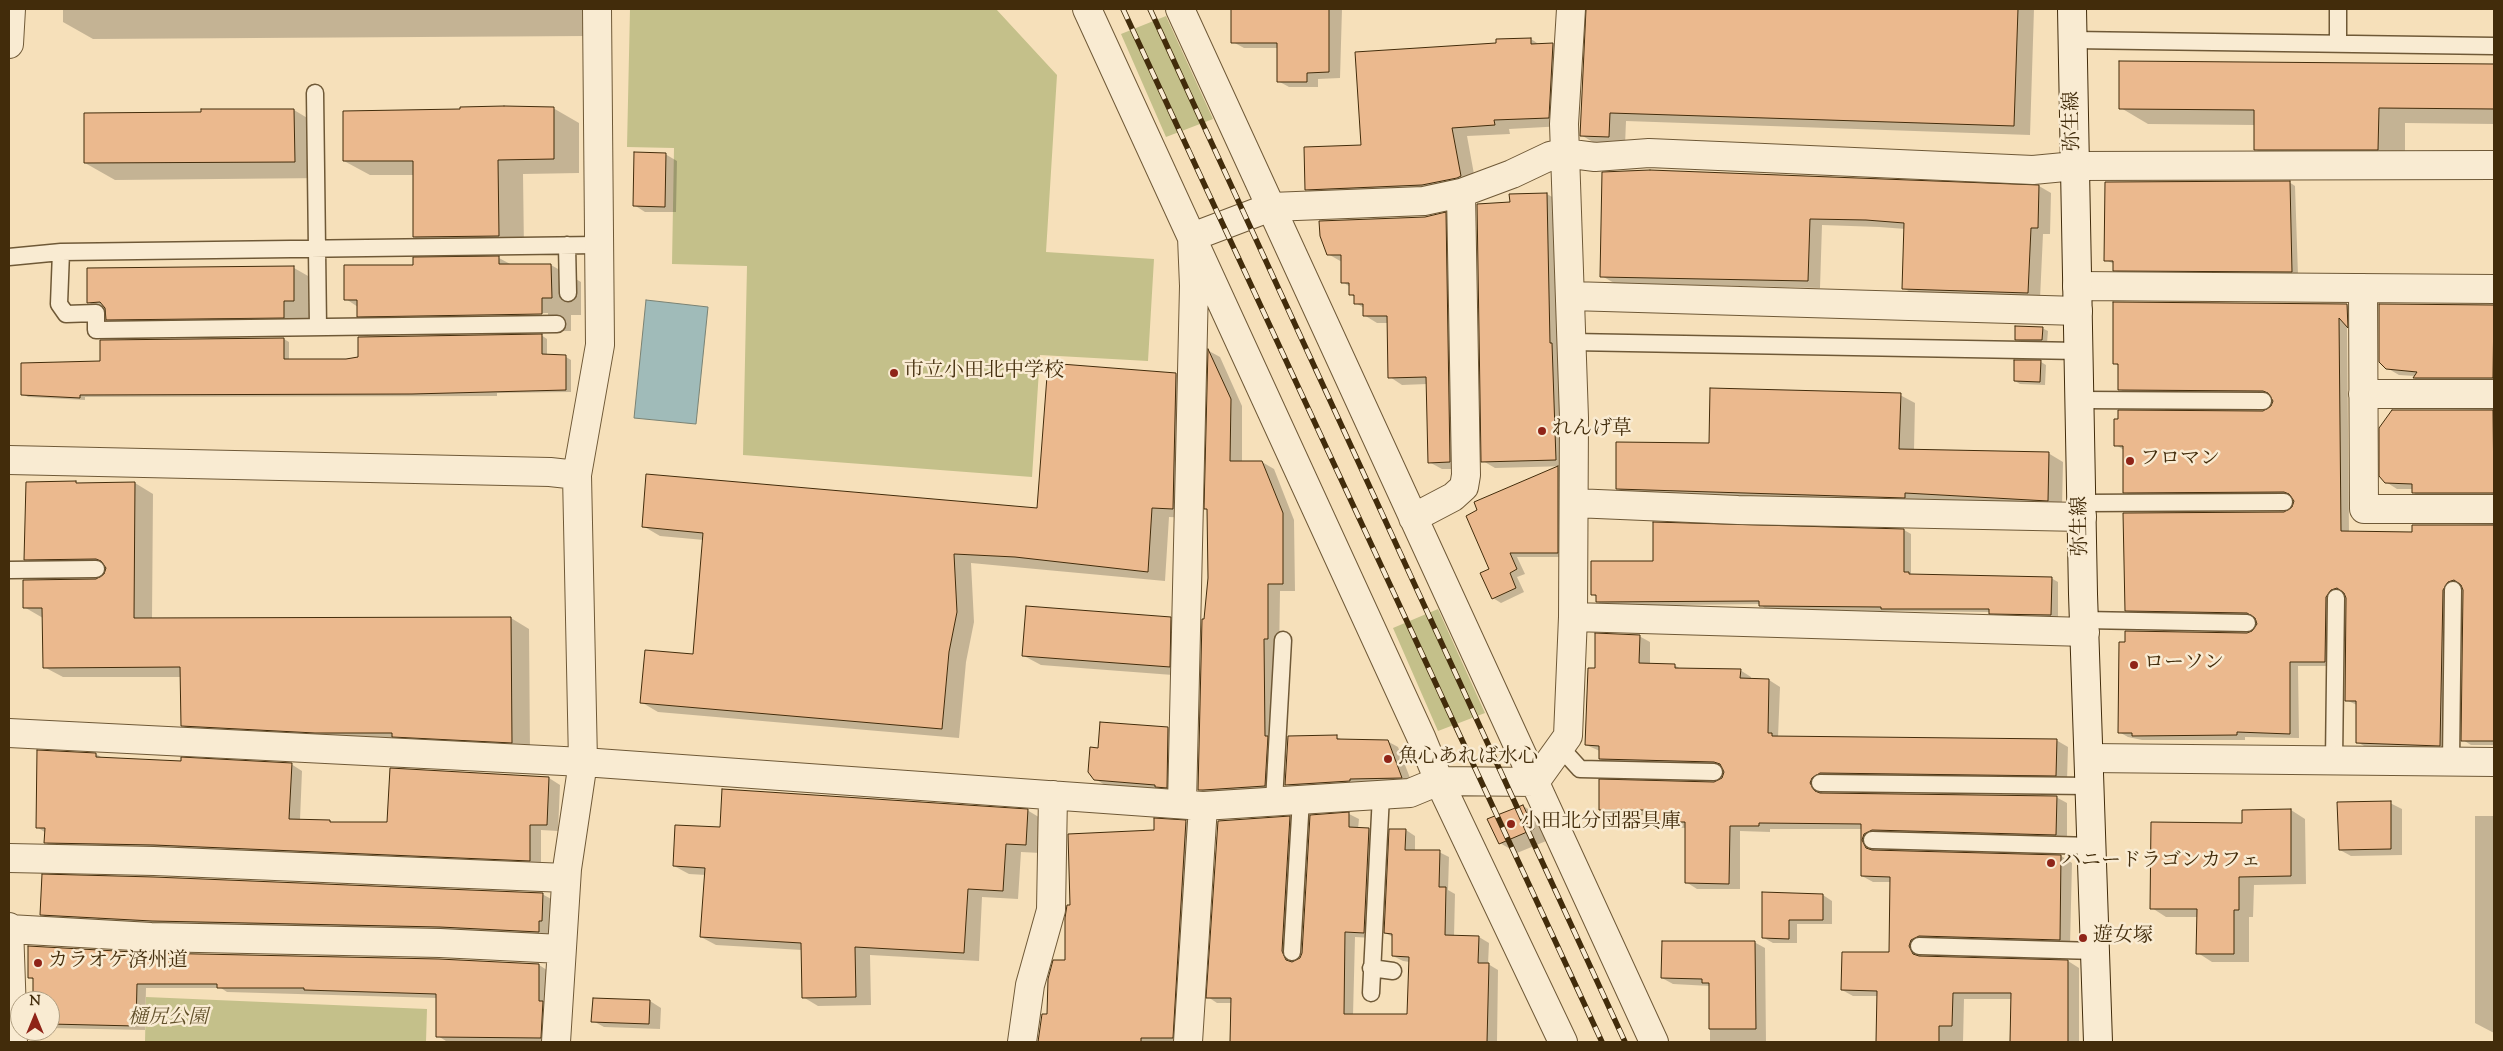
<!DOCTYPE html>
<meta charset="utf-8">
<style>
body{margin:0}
#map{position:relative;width:2503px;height:1051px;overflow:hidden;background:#f6e0ba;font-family:"Sorts Mill Goudy",serif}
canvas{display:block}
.frame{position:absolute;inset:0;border:10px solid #422c0b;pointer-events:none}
.north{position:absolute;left:10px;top:991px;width:50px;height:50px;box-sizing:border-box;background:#f9ebd2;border:1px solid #b09f82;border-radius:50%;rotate:0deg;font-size:14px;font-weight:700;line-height:20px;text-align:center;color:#422c0b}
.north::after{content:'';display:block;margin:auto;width:18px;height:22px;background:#8f2418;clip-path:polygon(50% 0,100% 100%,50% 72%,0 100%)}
</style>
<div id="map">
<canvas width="2503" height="1051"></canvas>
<div class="frame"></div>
<div class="north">N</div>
</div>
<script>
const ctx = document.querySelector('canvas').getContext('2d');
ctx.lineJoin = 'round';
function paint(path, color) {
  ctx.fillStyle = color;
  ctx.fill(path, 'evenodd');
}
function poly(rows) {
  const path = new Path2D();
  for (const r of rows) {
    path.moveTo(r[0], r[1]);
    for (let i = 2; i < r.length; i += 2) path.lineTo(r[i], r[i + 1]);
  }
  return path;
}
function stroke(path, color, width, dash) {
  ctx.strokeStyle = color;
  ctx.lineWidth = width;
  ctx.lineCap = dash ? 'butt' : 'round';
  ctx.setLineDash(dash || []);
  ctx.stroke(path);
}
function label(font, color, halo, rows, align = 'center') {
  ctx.font = font + ' "Sorts Mill Goudy","Noto Serif JP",serif';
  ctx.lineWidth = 5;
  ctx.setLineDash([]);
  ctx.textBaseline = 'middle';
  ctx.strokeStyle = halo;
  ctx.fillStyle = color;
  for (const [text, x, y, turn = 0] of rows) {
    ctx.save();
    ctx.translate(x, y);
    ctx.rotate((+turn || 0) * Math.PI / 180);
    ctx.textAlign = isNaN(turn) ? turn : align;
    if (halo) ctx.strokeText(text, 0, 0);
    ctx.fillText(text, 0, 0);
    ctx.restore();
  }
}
paint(poly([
 [630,9,996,9,1057,75,1046,252,1154,259,1148,361,1040,355,1032,477,743,455,747,266,672,264,674,148,627,147],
 [1166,16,1213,119,1166,137,1121,34],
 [1438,609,1485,713,1438,731,1393,628],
 [146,997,427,1009,426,1042,145,1042]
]), '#c4c08a');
const water = poly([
 [646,300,708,307,696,424,634,418,646,300]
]);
paint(water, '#a0bbb9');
stroke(water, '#7a8273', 1);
paint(poly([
 [63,9,587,9,587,36,93,39,63,22],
 [1233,9,1342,9,1340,78,1318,79,1318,87,1289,87,1278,81,1278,48,1244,48,1233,42],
 [1587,9,2034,9,2030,135,1626,121,1625,146,1598,145,1581,135],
 [1531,39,1540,45,1553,44,1568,53,1564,126,1509,129,1510,134,1467,136,1476,185,1321,198,1306,189,1498,44],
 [2121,63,2494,65,2494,149,2494,124,2405,123,2405,164,2282,165,2255,149,2255,125,2148,124,2121,108],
 [553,108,579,123,579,173,523,174,524,250,440,251,414,237,414,175,370,175,344,161],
 [294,110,324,128,325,178,115,180,85,163,85,115],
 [665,154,677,161,676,212,645,212,634,205],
 [1603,173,2039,186,2051,193,2050,234,2043,234,2040,299,1916,295,1903,288,1906,229,1879,227,1822,225,1820,288,1614,283,1602,276],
 [2289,182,2295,186,2298,275,2120,273,2114,270,2114,264,2106,260],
 [1547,194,1559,201,1568,466,1495,468,1483,461,1511,203],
 [1446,214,1458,221,1463,469,1442,469,1429,462,1427,384,1402,385,1390,377,1389,323,1377,323,1364,315,1364,308,1356,303,1355,297,1350,294,1350,287,1343,282,1342,262,1328,254,1425,218],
 [499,258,512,265,551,265,581,282,581,315,571,315,571,331,388,333,358,316,358,307,346,299],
 [548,313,548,315,385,317,382,315],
 [294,268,324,285,314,334,137,336,107,319,106,313,88,302,88,269],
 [2114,303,2347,305,2356,310,2356,331,2347,326,2349,533,2414,533,2414,526,2494,524,2494,745,2471,745,2463,740,2463,584,2456,586,2449,750,2366,747,2357,742,2357,705,2346,700,2346,592,2339,594,2333,666,2298,666,2299,738,2245,737,2245,740,2142,740,2128,737,2119,732,2247,634,2253,633,2258,624,2257,617,2134,615,2126,610,2293,508,2295,501,2292,496,2133,497,2125,492,2124,450,2116,445,2263,412,2272,407,2274,400,2271,395,2128,394,2119,389,2119,366,2114,363],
 [2380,305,2494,306,2494,386,2425,384,2414,378,2415,376,2399,375,2387,368],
 [2042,328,2048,331,2047,343,2022,342,2016,339],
 [541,335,547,339,547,355,566,357,571,360,571,392,497,393,497,396,85,397,85,400,28,397,23,394,101,362,284,339,289,342,289,360,347,360],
 [1209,351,1220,357,1242,406,1242,462,1262,462,1274,469,1294,520,1295,591,1280,591,1277,793,1211,796,1199,789,1205,621,1209,578,1208,510,1206,508],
 [2041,362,2046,365,2045,385,2020,384,2015,381],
 [1049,365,1176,374,1193,384,1190,518,1169,517,1165,581,971,563,974,622,966,662,959,738,658,712,641,702,694,655,704,540,660,536,643,526,1039,509],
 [1900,395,1915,403,1914,450,2048,453,2063,462,2062,508,1631,497,1617,488,1710,444],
 [2494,409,2494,500,2425,499,2414,493,2414,489,2397,489,2386,482,2392,411],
 [1558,467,1566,472,1566,557,1517,557,1525,574,1517,577,1524,592,1501,603,1493,598,1491,569,1475,503],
 [135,483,153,494,152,619,511,618,529,629,530,753,200,736,182,725,182,677,63,677,44,667,43,618,24,607,96,580,106,575,107,569,44,570,26,559],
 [1904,530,1911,534,1911,574,1913,575,2051,578,2058,582,2058,619,1998,617,1991,612,1767,610,1760,604,1604,606,1597,601,1597,597,1592,594,1655,563],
 [1170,619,1187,629,1186,676,1041,665,1024,656],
 [1639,636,1650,642,1650,665,1674,665,1681,669,1740,670,1751,677,1751,680,1769,680,1780,687,1778,737,2056,740,2068,747,2067,781,1821,790,1823,794,2056,797,2067,803,2067,841,1873,847,1875,851,2061,856,2072,863,2070,946,1920,953,1922,957,2068,961,2079,968,2079,1042,2012,1042,2012,999,1964,999,1963,1042,1878,1042,1878,996,1853,996,1842,990,1891,954,1891,882,1873,882,1862,876,1862,829,1770,829,1770,832,1740,831,1740,889,1697,889,1686,882,1687,828,1661,827,1649,821,1649,815,1611,815,1600,809,1714,783,1723,778,1724,768,1611,765,1600,759,1600,751,1586,745,1596,670],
 [1168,728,1185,738,1173,796,1112,789,1095,779,1099,749],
 [1336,737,1343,740,1387,741,1398,747,1412,783,1297,791,1286,784],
 [38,751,96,754,104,759,182,763,291,764,302,771,300,820,330,821,333,823,388,823,549,778,560,785,558,831,541,830,541,867,56,849,45,842,46,833,37,827],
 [2390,803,2402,809,2402,855,2351,856,2340,850],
 [1523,806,1540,816,1551,839,1517,853,1500,843],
 [1027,810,1042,819,1041,853,1021,852,1018,899,982,897,979,961,870,955,871,1005,818,1006,803,997,802,950,716,945,701,937,706,875,689,874,674,866,721,828],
 [2291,810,2305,819,2306,884,2254,885,2253,917,2249,917,2249,962,2212,962,2198,953,2199,917,2166,917,2152,908,2243,824],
 [1349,814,1359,819,1358,829,1369,829,1379,835,1373,938,1355,937,1353,1016,1408,1016,1410,962,1403,961,1393,956,1393,937,1385,933,1406,830,1415,836,1415,851,1439,852,1449,857,1448,890,1455,894,1454,937,1479,937,1489,943,1488,964,1498,970,1497,1042,1232,1042,1232,1003,1217,1003,1208,997,1290,817,1299,823,1291,958,1294,962,1301,959],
 [2475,816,2494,816,2494,1033,2475,1023],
 [1155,820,1186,822,1196,827,1182,1042,1040,1042,1043,1015,1049,1015,1066,962,1071,906,1155,831],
 [1764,893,1823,895,1832,901,1832,924,1797,924,1797,943,1773,943,1764,938],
 [542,894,553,900,553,926,549,926,549,938,52,921,42,914],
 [1754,942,1765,948,1766,1042,1710,1042,1710,986,1673,984,1662,978],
 [151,954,539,965,547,970,549,1042,446,1041,438,1036,438,998,227,992,221,988,146,988,145,1030,50,1028,50,1001,34,1001,34,980,29,977],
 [650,1001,661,1008,660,1029,604,1027,593,1021]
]), '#0003');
const building = poly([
 [1231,9,1329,9,1329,72,1307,73,1307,82,1277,82,1277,43,1231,43,1231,9],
 [1586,9,2018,9,2014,126,1610,113,1609,137,1580,136,1586,9],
 [1531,38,1531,44,1553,43,1549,118,1494,120,1495,125,1452,128,1461,176,1457,178,1422,185,1305,190,1304,147,1361,145,1355,52,1496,43,1496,39,1531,38],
 [2119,61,2494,64,2494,109,2379,108,2378,150,2254,150,2254,110,2119,109,2119,61],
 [504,106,554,107,554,159,498,160,499,236,413,237,413,161,343,161,343,111,460,109,460,107,504,106],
 [201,109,294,109,295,162,84,163,84,113,201,112,201,109],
 [634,152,666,153,665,207,633,206,634,152],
 [1650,170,2039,185,2038,228,2031,228,2028,293,1902,289,1904,223,1866,220,1810,219,1808,281,1600,277,1602,172,1650,170],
 [2290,181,2292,272,2113,271,2113,261,2104,261,2105,182,2290,181],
 [1547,193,1550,343,1552,343,1556,460,1481,462,1477,204,1510,202,1509,194,1547,193],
 [1446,212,1450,462,1428,463,1426,377,1388,378,1387,316,1363,316,1363,304,1354,304,1354,295,1349,295,1349,283,1341,283,1341,255,1327,255,1320,236,1319,221,1425,217,1446,212],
 [499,256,499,264,551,264,552,298,542,298,542,314,357,317,357,300,344,300,344,265,413,265,413,257,499,256],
 [294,266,294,301,284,301,284,318,106,320,105,308,100,302,87,303,87,268,294,266],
 [2113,302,2347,304,2348,328,2339,318,2341,531,2412,532,2412,525,2494,525,2494,741,2461,741,2463,590,2461,585,2454,580,2448,582,2443,590,2440,746,2356,743,2356,701,2345,701,2346,598,2344,593,2337,588,2331,590,2326,597,2325,662,2290,662,2290,734,2237,732,2237,735,2132,736,2132,733,2118,733,2119,642,2125,642,2125,631,2247,633,2252,631,2257,624,2255,618,2247,613,2125,611,2123,513,2284,512,2292,507,2294,501,2289,494,2284,492,2123,493,2123,446,2114,446,2114,419,2118,419,2118,410,2263,411,2271,406,2273,401,2268,393,2263,391,2118,390,2118,364,2113,364,2113,302],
 [2379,304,2494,305,2493,378,2413,378,2417,372,2386,369,2379,362,2379,304],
 [2015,326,2043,327,2042,340,2015,340,2015,326],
 [542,334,542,354,566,355,566,390,412,394,80,395,80,398,21,395,21,363,100,361,100,340,284,338,284,359,346,359,358,357,358,337,542,334],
 [1208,349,1231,399,1230,461,1262,461,1283,513,1283,584,1268,584,1268,639,1264,639,1265,736,1268,736,1265,786,1203,790,1198,790,1202,619,1204,619,1208,578,1207,509,1204,509,1208,349],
 [2014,360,2041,360,2040,382,2014,381,2014,360],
 [1048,363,1176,373,1173,509,1152,508,1148,572,1015,557,954,554,957,612,949,652,942,729,640,703,645,650,693,654,703,533,642,527,646,474,1037,508,1048,363],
 [1710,388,1901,393,1899,449,2049,452,2048,501,1905,493,1905,498,1616,489,1616,442,1709,443,1710,388],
 [2392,410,2493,410,2494,493,2412,493,2412,484,2385,483,2379,476,2379,428,2392,410],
 [1558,466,1558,553,1510,553,1517,569,1510,573,1516,588,1492,599,1480,573,1489,569,1466,516,1477,510,1474,502,1558,466],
 [76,481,76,483,135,482,134,618,511,617,512,743,392,737,392,733,315,733,181,726,180,667,43,668,42,608,23,608,23,580,96,579,104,574,106,568,101,561,96,559,24,560,26,482,76,481],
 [1653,522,1904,529,1904,572,1909,572,1909,574,2052,577,2051,615,1989,614,1989,609,1881,609,1881,607,1759,606,1759,601,1596,602,1596,595,1591,595,1591,561,1653,561,1653,522],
 [1026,606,1171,617,1170,667,1022,656,1026,606],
 [1595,633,1640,635,1639,663,1675,664,1675,668,1741,669,1740,678,1769,679,1768,733,1772,733,1772,736,2057,739,2056,776,1820,773,1812,778,1810,783,1815,791,1820,793,2057,796,2056,835,1872,830,1864,834,1862,840,1866,848,1872,850,2061,855,2060,940,1919,936,1911,940,1909,946,1913,954,1919,956,2068,960,2068,1042,2010,1042,2011,993,1953,993,1952,1026,1939,1026,1939,1042,1876,1042,1877,991,1841,990,1842,952,1889,952,1890,877,1861,876,1861,824,1759,823,1759,826,1730,826,1729,884,1685,883,1685,822,1648,822,1648,810,1599,810,1599,779,1714,782,1722,778,1724,772,1720,764,1714,762,1599,759,1599,746,1585,745,1588,668,1595,668,1595,633],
 [1100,722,1168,727,1167,788,1155,787,1155,785,1094,780,1088,772,1090,747,1098,748,1100,722],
 [1337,735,1337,739,1388,740,1402,778,1350,779,1350,781,1285,785,1288,736,1337,735],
 [37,750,96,753,96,757,181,761,181,757,292,763,289,819,330,820,330,822,387,822,390,768,549,777,547,825,530,825,530,861,154,845,44,843,45,828,36,828,37,750],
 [722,789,1028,809,1026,845,1006,844,1003,891,968,889,964,953,855,947,856,997,802,998,801,943,700,937,705,868,673,866,675,825,720,827,722,789],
 [2391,801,2391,849,2339,850,2337,802,2391,801],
 [1523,805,1534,829,1499,844,1487,819,1523,805],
 [2291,809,2291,876,2239,877,2239,910,2234,910,2234,954,2196,954,2197,909,2150,909,2151,822,2242,823,2242,810,2291,809],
 [1349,812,1349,827,1369,828,1364,933,1345,932,1344,1014,1407,1014,1409,957,1392,956,1392,934,1384,933,1389,829,1406,829,1405,850,1440,850,1439,887,1446,887,1445,935,1479,936,1478,963,1489,963,1487,1042,1230,1042,1231,998,1206,998,1218,821,1290,816,1282,951,1286,960,1292,962,1300,958,1302,953,1310,815,1349,812],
 [1154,818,1186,820,1173,1038,1141,1038,1141,1042,1038,1042,1042,1014,1047,1014,1048,979,1053,960,1065,960,1065,918,1067,905,1070,905,1068,834,1154,830,1154,818],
 [42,874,154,877,543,893,542,921,539,921,539,932,440,927,152,921,40,915,42,874],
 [1762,892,1823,894,1823,920,1789,920,1789,939,1762,938,1762,892],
 [1662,941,1755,941,1756,1029,1709,1029,1709,983,1702,983,1702,979,1661,978,1662,941],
 [28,946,151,953,439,959,539,964,539,1001,543,1001,541,1038,436,1037,436,994,304,990,304,988,217,988,217,984,137,984,136,1026,50,1024,50,1001,33,1001,33,978,28,978,28,946],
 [593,998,650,1000,649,1024,591,1022,593,998]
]);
paint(building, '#ebb98e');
stroke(building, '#422c0b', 1);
const lane = poly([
 [2073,40,2494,46],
 [2338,44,2338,9],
 [315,93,318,327],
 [567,245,568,293],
 [61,252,59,304,66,314,96,313,96,330,557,324],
 [9,257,61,252,597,245],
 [1572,342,2079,351],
 [2080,400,2263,401],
 [2082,503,2284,502],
 [9,570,96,569],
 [2084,620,2247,623],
 [1560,747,1580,769,1714,772],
 [2334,761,2336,598],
 [2451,762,2453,590],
 [1820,783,2089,786],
 [1274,801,1283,640],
 [1872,840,2092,846],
 [1919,946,2095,951],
 [1292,952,1301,799],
 [1371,968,1393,971],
 [1371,993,1381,795]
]);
const street = poly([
 [1087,9,1421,737,1439,781,1563,1042],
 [1180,9,1654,1042],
 [9,44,11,9],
 [2077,286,2494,289],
 [2363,288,2364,509,2494,509],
 [1571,296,2078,311],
 [2363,394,2494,394],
 [9,460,550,472,577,475],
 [1574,503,1738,510,2082,517],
 [1413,518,1453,497,1464,487,1466,475,1461,193],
 [1573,617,2085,632],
 [9,733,583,762,1203,806,1410,793,1439,781,1535,782,1568,736,1573,617,1574,418,1564,124,1571,9],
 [2089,758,2494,762],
 [1182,804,1194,286,1192,237,1271,207,1424,201,1461,193,1512,174,1550,156,1564,153,1595,157,1649,153,1742,157,2033,170,2075,166,2494,165],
 [9,858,154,861,566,878],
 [9,927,13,1042],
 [9,929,151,937,440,943,561,949],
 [556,1042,567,869,583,762,577,475,600,345,597,9],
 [1022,1042,1030,985,1051,910,1053,795],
 [1188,1042,1203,806]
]);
const secondary = poly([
 [2072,9,2083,594,2098,1042]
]);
stroke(lane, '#6f5937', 19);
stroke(street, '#6f5937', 30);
stroke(secondary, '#422c0b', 30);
stroke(lane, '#f9ebd2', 16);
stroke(street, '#f9ebd2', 28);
stroke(secondary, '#f9ebd2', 28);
const rail = poly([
 [1123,9,1602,1042],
 [1150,9,1625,1042]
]);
stroke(rail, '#422c0b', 5.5);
stroke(rail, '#f9ebd2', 4, [11]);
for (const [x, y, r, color] of [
 [894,373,5,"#8f2418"],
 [1542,431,5,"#8f2418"],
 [2130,461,5,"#8f2418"],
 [2134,665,5,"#8f2418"],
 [1388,759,5,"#8f2418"],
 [1511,824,5,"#8f2418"],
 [2051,863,5,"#8f2418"],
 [2083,938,5,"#8f2418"],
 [38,963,5,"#8f2418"]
]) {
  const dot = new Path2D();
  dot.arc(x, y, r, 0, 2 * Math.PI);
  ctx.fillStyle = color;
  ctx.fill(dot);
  stroke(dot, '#f9ebd2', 2);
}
label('20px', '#422c0b', '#f9ebd2', [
 ["弥生線",2074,121,-91],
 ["弥生線",2082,526,-91]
]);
label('20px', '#422c0b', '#f9ebd2', [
 ["市立小田北中学校",904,373],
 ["れんげ草",1552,431],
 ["フロマン",2140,461],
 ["ローソン",2144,665],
 ["魚心あれば水心",1398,759],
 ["小田北分団器具庫",1521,824],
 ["ハニードラゴンカフェ",2061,863],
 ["遊女塚",2093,938],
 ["カラオケ済州道",48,963]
], 'left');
label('italic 20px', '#62512b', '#f9ebd2', [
 ["樋尻公園",168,1020]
]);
</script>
